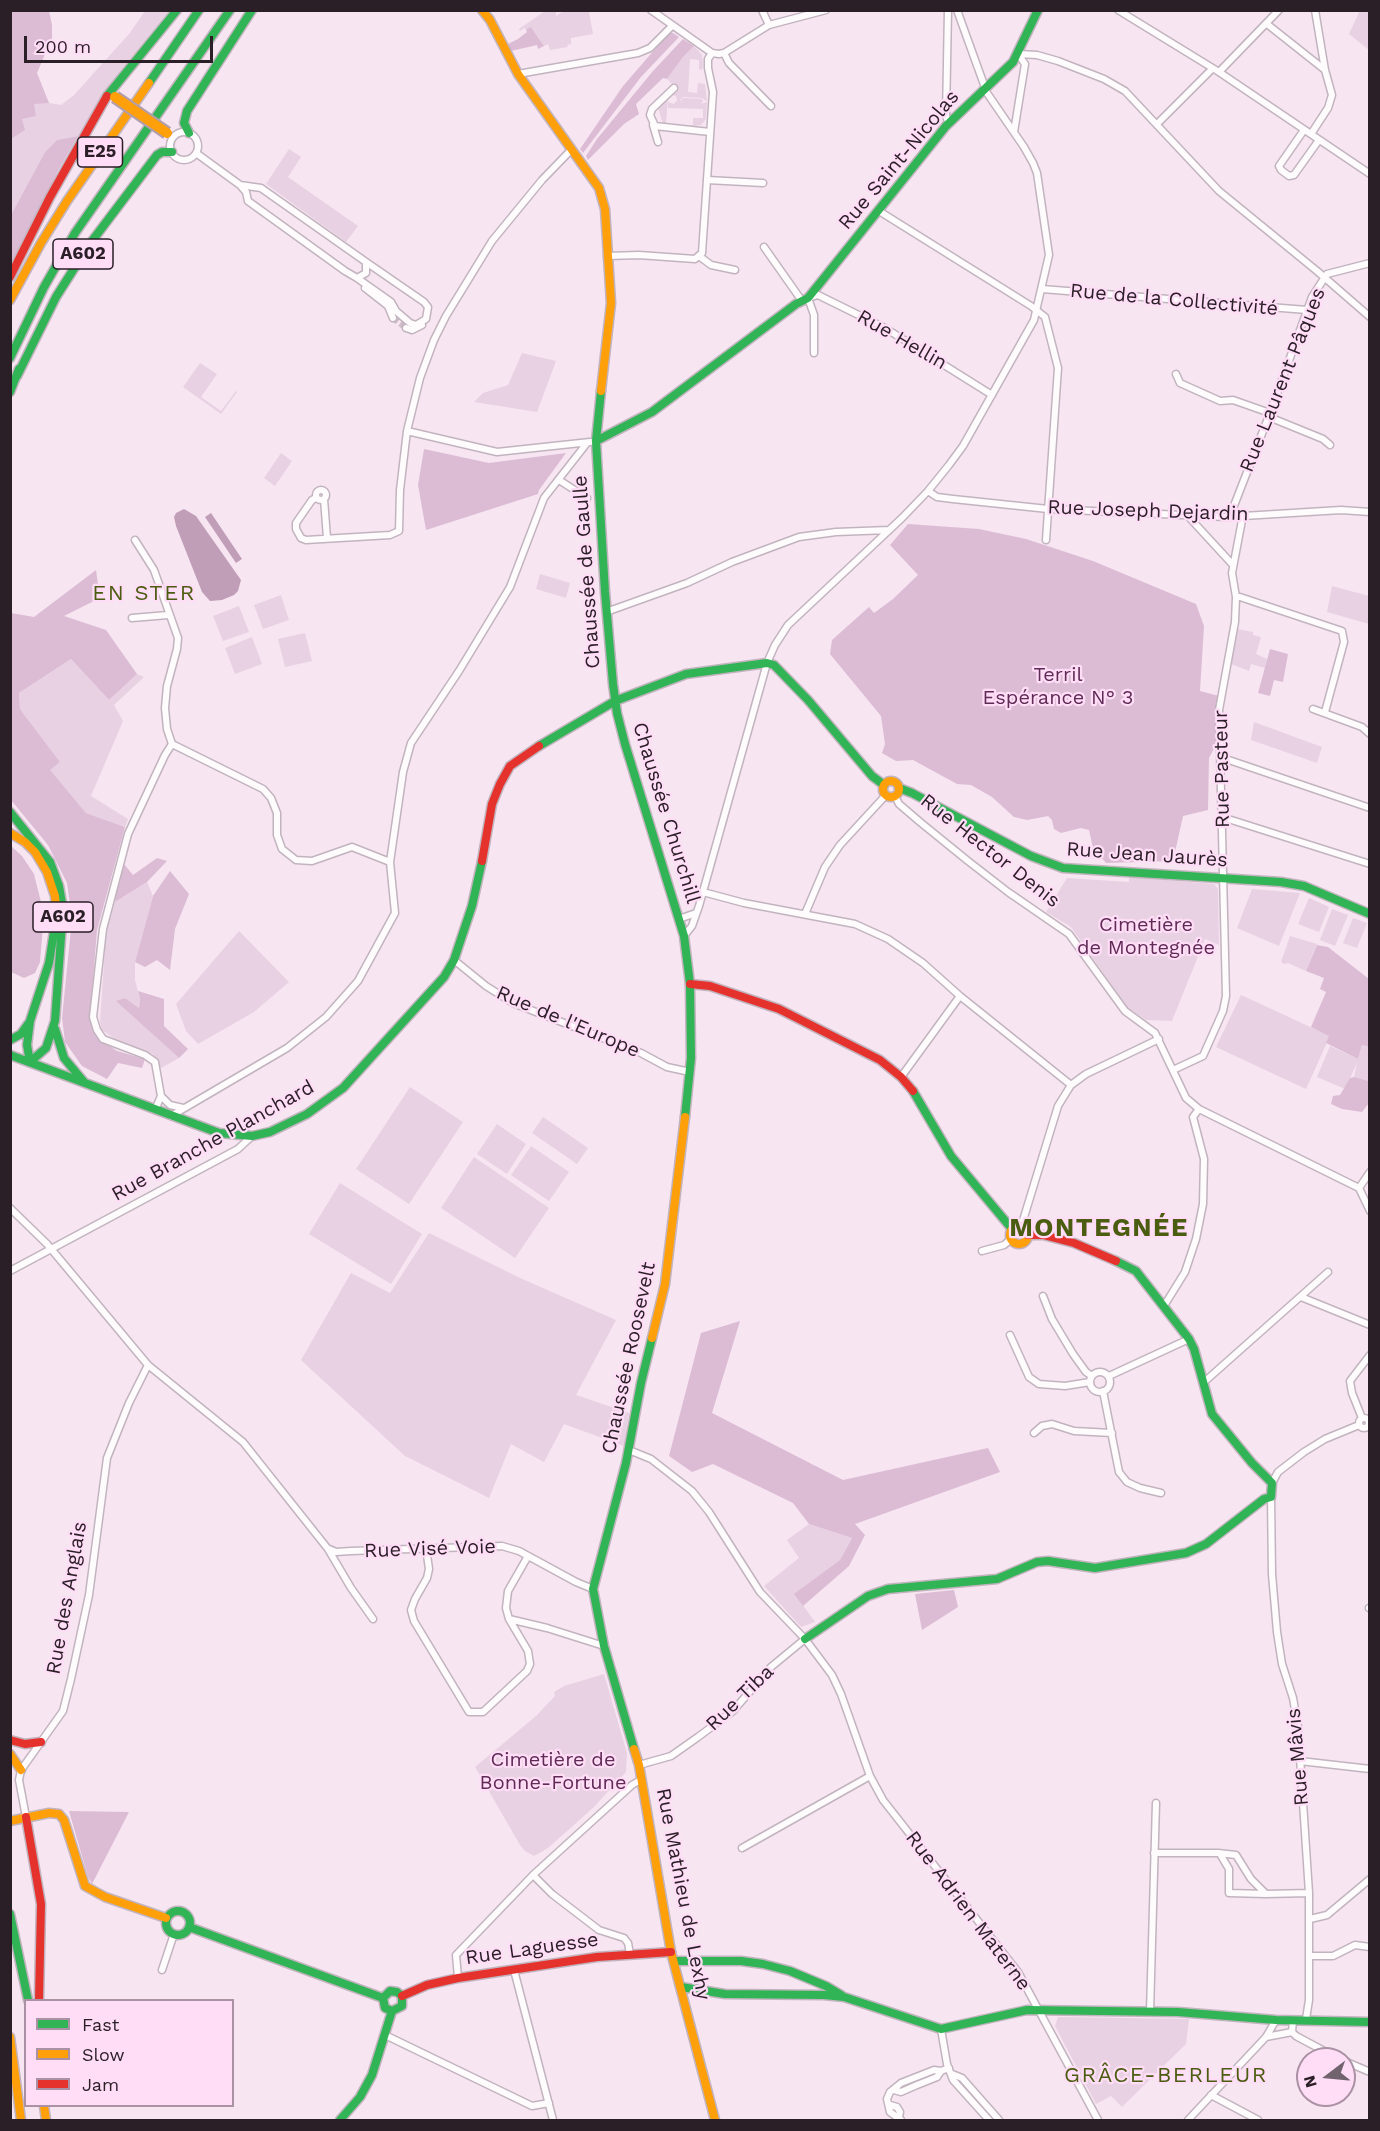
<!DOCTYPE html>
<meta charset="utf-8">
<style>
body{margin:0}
#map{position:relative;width:1380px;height:2131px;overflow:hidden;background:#f7e5f2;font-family:"Work Sans",sans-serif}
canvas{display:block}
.frame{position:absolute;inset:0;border:12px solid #2a1e27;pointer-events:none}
.legend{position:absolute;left:24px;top:1999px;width:210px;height:108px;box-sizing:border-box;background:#ffddf6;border:2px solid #aa91a3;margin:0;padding:8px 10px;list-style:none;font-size:18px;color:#2a1e27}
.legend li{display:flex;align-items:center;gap:12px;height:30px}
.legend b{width:30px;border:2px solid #aa91a3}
.north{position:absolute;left:1296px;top:2047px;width:60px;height:60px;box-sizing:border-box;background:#ffddf6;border:2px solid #aa91a3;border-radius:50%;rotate:254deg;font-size:16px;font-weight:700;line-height:24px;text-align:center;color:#2a1e27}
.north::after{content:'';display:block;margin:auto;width:21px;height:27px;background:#72646e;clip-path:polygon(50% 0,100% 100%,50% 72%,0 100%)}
.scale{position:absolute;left:24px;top:36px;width:189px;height:27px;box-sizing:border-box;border:3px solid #2a1e27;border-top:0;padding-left:8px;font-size:18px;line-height:21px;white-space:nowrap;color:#2a1e27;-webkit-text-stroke:4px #ffddf6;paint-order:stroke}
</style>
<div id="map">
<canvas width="1380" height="2131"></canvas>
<div class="frame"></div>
<ul class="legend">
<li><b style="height:8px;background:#30b455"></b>Fast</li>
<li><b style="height:8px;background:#ff9f0a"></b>Slow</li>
<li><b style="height:8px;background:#e5322d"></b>Jam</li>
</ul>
<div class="north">N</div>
<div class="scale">200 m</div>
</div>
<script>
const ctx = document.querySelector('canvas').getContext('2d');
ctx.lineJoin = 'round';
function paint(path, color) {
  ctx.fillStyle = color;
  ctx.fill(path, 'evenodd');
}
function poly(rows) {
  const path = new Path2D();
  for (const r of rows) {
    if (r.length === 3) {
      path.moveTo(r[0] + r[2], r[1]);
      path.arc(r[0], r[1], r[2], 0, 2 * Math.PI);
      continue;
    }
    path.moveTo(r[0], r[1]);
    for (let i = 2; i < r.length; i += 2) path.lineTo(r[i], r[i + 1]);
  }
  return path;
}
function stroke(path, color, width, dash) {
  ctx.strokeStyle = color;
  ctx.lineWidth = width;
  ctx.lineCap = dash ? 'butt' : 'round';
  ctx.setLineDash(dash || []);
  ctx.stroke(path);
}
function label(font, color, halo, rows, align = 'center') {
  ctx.font = font + ' "Work Sans",sans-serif';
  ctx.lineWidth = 4.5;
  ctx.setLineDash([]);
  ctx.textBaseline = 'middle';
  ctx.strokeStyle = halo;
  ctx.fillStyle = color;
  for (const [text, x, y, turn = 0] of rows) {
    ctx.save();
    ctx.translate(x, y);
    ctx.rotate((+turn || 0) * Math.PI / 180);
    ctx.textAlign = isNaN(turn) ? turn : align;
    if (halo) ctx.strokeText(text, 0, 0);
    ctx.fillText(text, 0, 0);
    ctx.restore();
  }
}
paint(poly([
 [1360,10,1369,11,1369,50,1349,34],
 [145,11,168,12,120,71,78,136,57,140,45,152,11,215,11,139,24,130,22,119,34,103,49,103,61,105,74,95,129,34],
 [545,11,556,11,556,16,564,11,591,11,589,12,593,34,571,38,571,44,567,45,568,47,550,50,548,44,544,46,532,28,526,30,524,28,520,31,519,29],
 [694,46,702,55,703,65,702,70,699,69,699,60,690,59,688,92,697,93,698,83,705,84,707,101,701,98,683,97,680,100,682,103,681,100,683,98,701,99,703,101,701,104,707,102,706,119,701,125,693,126,693,118,703,118,703,109,668,108,668,102,674,104,677,100,676,96,672,95,668,98,666,124,663,124,658,108,673,85,667,79,683,57],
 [289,149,301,157,288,177,358,226,346,242,266,184],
 [522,353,556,361,537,412,474,402,483,393,508,385],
 [200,363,217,374,201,397,221,411,236,391,237,392,221,414,183,387],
 [281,453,292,461,275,486,264,478],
 [540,574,570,583,566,598,536,589],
 [1332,586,1369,596,1369,624,1327,612],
 [281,595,289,620,263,629,254,605],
 [239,606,249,632,223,641,213,616],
 [1237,629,1253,632,1253,635,1261,637,1256,654,1267,659,1265,668,1251,664,1249,671,1231,664],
 [305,633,312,661,285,667,278,639],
 [252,637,262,664,235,674,225,648],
 [71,659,109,700,137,674,144,677,114,705,123,721,91,796,128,819,125,827,86,813,49,770,60,762,20,709,19,693],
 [1254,722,1322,747,1317,763,1251,740],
 [1129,877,1214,884,1218,889,1219,945,1205,939,1172,1021,1146,1020,1126,1006,1071,927,1046,912,1067,878,1129,882],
 [147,882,153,896,135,962,135,980,140,999,139,1008,125,998,117,1001,179,1058,161,1068,153,1054,118,1041,102,1030,100,1022,106,933,115,902],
 [1252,889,1300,893,1279,946,1237,928],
 [1309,898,1329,907,1319,932,1298,924],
 [1332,909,1348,915,1335,946,1320,940],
 [1353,918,1367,923,1357,948,1343,943],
 [239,931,289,982,254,1012,198,1044,186,1031,176,1004],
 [1290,936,1317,944,1306,971,1288,963,1284,964,1281,962],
 [1241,995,1330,1036,1306,1089,1216,1047],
 [1362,1045,1369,1047,1369,1081,1354,1077,1357,1063,1345,1089,1317,1077,1330,1046,1358,1059],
 [410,1087,463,1122,409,1204,356,1169],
 [543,1117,588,1148,577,1164,532,1133],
 [497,1124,526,1144,507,1174,477,1154],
 [531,1146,569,1172,549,1201,511,1175],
 [474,1157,549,1208,515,1258,441,1208],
 [340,1183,422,1234,391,1284,309,1234],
 [429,1233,520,1278,616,1320,576,1395,629,1413,624,1446,564,1424,544,1462,511,1444,489,1498,405,1456,301,1360,351,1273,390,1293],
 [809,1524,852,1538,840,1560,795,1594,815,1622,801,1627,764,1586,799,1558,787,1540],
 [604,1674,627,1753,626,1772,594,1807,548,1848,534,1856,525,1851,520,1845,475,1767,536,1716,555,1696,554,1692,564,1686],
 [1058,2017,1189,2019,1186,2044,1122,2107,1111,2096,1096,2104,1055,2026]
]), '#e8d1e2');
paint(poly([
 [11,10,49,11,52,25,52,38,37,73,49,103,34,104,36,116,22,119,25,130,11,139],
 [531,27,544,46,538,49,537,45,511,51,508,44,518,39,527,32,526,30],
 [669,33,673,33,679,37,641,77,583,153,580,149,623,86],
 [683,39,694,46,683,57,667,79,663,78,636,104,639,114,624,124,588,160,586,156,597,139,653,71],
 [78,136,59,169,11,263,11,215,45,152,57,140],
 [424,449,489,463,566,453,539,490,538,494,426,530,418,485],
 [908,524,979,529,1026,539,1093,561,1196,604,1204,626,1200,691,1219,696,1216,745,1209,758,1208,810,1183,816,1173,861,1106,863,1093,848,1089,830,1081,828,1061,833,1054,829,1052,820,1048,816,1027,820,1014,817,992,797,971,785,957,784,913,760,896,761,882,753,885,744,881,716,830,654,832,640,869,607,874,613,893,599,918,575,890,545],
 [96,570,100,598,64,616,106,630,137,674,109,700,71,659,19,693,20,709,60,762,50,770,86,813,125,827,97,930,90,1018,93,1031,101,1040,117,1051,145,1059,142,1068,118,1063,107,1079,82,1066,65,1042,62,1018,72,919,67,883,48,845,11,800,10,593,11,613,34,617],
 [1270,649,1288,654,1283,682,1274,680,1270,696,1258,693],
 [11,846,22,856,34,874,44,914,40,962,35,973,24,978,11,972],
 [157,858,167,861,147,882,115,902,118,883,124,864,133,875],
 [170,871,189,894,175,929,170,970,157,960,145,967,135,962,153,896],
 [1317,945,1328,947,1369,979,1369,1047,1362,1045,1358,1059,1326,1043,1329,1036,1311,1027,1326,992,1320,989,1324,978,1306,971],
 [138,991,164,999,164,1026,188,1049,179,1058,116,1001,125,998,139,1008,140,999],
 [1354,1077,1369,1081,1369,1103,1362,1112,1342,1109,1331,1104,1333,1096,1340,1095,1350,1078],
 [740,1321,712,1413,843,1480,988,1448,1000,1472,855,1524,865,1535,849,1566,803,1606,794,1594,840,1560,852,1538,809,1524,793,1503,713,1464,692,1472,669,1456,701,1333],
 [954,1590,958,1607,922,1630,915,1594],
 [69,1811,129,1812,92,1884,88,1877]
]), '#dcbcd4');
paint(poly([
 [184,509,196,516,241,580,238,591,234,595,222,600,210,601,202,592,176,526,174,517,176,513],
 [211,513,242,559,236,563,205,517]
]), '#c09eb8');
stroke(poly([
 [393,318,406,328]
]), '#cebdc9', 6, [6, 3]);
const street = poly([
 [651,10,712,53,719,54,724,53,769,25,826,10],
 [762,10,769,25],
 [948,10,946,116,949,124],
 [1118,10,1219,72,1370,174],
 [1267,24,1325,70],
 [724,53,729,63,771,106],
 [1018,54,1037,55,1058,61,1104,79,1125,91,1219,191,1317,271,1370,317],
 [1219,72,1279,10],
 [518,74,638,53,650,48,672,26],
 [674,88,652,109,650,115,655,126,710,132],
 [1157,124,1212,69],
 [653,125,658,142],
 [1304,130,1279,166,1281,170,1289,176,1294,175,1319,140],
 [1014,132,1025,64,1018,54],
 [184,146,14],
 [1311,134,1328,108,1332,95,1325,70,1315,10],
 [196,153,240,185,246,192,248,201,345,271,357,278,366,273,366,262,261,188,240,185],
 [707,180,763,183],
 [879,211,1031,306,1045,317,1058,368,1046,540],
 [764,247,802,301],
 [607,256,639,255,695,259,702,253,713,92,708,68,708,59,712,53],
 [699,256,711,265,735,270],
 [357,278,391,302,396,311,410,323,416,325,426,319,428,307,424,302,366,262],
 [365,288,388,306,393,318],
 [1042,289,1307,310],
 [406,328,412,330,422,325],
 [814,353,814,315,808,298,818,295,885,328,992,395],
 [1176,374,1180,383,1220,401,1233,400,1270,413],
 [1269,417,1323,439,1330,445],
 [407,431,497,452,590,442],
 [559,480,587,498],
 [321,495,5],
 [928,491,937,497,953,499,1048,509,1227,517,1341,510,1370,512],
 [316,498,312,500,296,523,296,529,301,538,306,540,390,535,399,531,400,490,407,431,420,378,434,340,446,316,492,241,542,180,572,149],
 [324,499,327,538],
 [1187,515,1233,565],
 [1230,516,1270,413,1312,297,1327,274,1370,263],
 [135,540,154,570,178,638,177,649,167,686,165,708,167,729,172,744,263,789,271,798,277,813,277,835,282,849,296,860,312,861,352,847,390,862],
 [1236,597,1240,597,1342,631,1344,642,1325,712],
 [606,612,687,583,732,562,799,537,836,532,889,530],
 [132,618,168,615],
 [1313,709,1362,727,1370,734],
 [1220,757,1370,808],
 [895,796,899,804,920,822,968,861,1008,892,1069,934,1125,1011,1155,1033,1186,1098,1199,1109,1359,1188],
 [1222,817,1370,864],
 [703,892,744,903,855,924,888,939,923,963,960,996,1071,1085],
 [805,914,825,867,840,845,886,795],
 [679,919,696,913],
 [684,936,692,926,699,906,767,663,775,645,788,625,902,518,928,491,949,465,963,446,1034,320,1036,311,1049,255,1037,173,1033,163,1024,147,987,93,957,10],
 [454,960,486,986,513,1003,641,1053,667,1067,690,1072],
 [1173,1070,1203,1056,1223,1011,1226,996,1219,710,1235,622,1236,597,1232,573,1243,515],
 [901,1077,960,996],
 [161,1096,170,1105,183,1108],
 [155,1110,161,1096,155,1062,145,1055,103,1039,97,1030,93,1017,103,929,128,834,165,755,172,744],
 [171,1116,287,1048,326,1017,358,981,395,913,390,862,403,772,411,743,459,671,510,587,544,498,587,443],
 [1359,1188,1370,1211],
 [1359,1188,1370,1172],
 [10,1208,47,1244,148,1365,243,1442,328,1549,351,1588,373,1619],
 [1021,1227,1058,1106,1071,1085,1086,1074,1159,1039],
 [982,1251,1004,1245,1011,1239],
 [10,1271,238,1149,252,1136],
 [1043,1296,1052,1319,1073,1354,1086,1372,1092,1376],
 [1301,1297,1370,1325],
 [1164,1306,1185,1272,1196,1239,1203,1204,1204,1159,1193,1117,1199,1109],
 [1010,1335,1029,1377,1039,1384,1065,1386,1090,1382],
 [1100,1382,10],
 [1109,1376,1189,1339],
 [1203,1383,1328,1272],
 [1103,1391,1119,1472,1127,1482,1140,1488,1161,1493],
 [1364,1423,5],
 [1362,1418,1352,1393,1350,1381,1370,1355],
 [1034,1433,1042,1426,1052,1424,1074,1431,1112,1433],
 [629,1450,651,1459,692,1491,709,1512,760,1592,805,1639,832,1675,841,1694,870,1776,883,1800,1018,1972,1098,2120],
 [1272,1483,1278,1472,1304,1452,1325,1439,1359,1425],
 [1271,1497,1272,1574,1277,1632,1282,1664,1293,1698,1298,1727,1309,1893,1309,2000,1306,2019],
 [426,1548,429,1569,427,1578,415,1599,411,1610,414,1621,469,1712,483,1712,527,1671,530,1664,528,1651,509,1619,506,1608,508,1591,528,1556],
 [329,1549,336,1552,351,1551,502,1546,519,1551,576,1582,593,1589],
 [1369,1608,1370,1608],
 [509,1619,547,1628,604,1646],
 [1300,1761,1370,1769],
 [639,1765,671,1756,698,1737,733,1711,771,1667,805,1639],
 [26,1817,19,1780,21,1770,63,1711,71,1679,89,1595,107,1458,129,1403,148,1365],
 [742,1848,870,1776],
 [1154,1853,1218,1853,1236,1855,1251,1879,1266,1894,1309,1893],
 [1220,1854,1229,1869,1229,1893,1266,1894],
 [533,1875,552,1894,599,1930,624,1938,628,1943,630,1954],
 [1310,1919,1327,1915,1370,1879],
 [1310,1956,1333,1956,1355,1945,1370,1947],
 [162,1970,174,1934],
 [514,1970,553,2120],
 [458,1978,456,1955,533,1875,632,1785,642,1779],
 [1150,2012,1156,1803],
 [1293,2020,1292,2032,1296,2036,1339,2059],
 [941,2029,947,2064,953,2080,989,2120],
 [385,2035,532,2106,549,2103],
 [1266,2037,1292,2032],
 [1344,2061,1370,2072],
 [952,2074,962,2078,999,2120],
 [894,2090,901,2092,917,2085,937,2077,941,2071],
 [1211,2095,1258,2120],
 [890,2105,897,2107,900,2112,899,2117],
 [901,2120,890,2112,887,2099,890,2092,901,2083,934,2070,941,2071,949,2068],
 [1188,2120,1266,2037,1276,2020]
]);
const fast = poly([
 [149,83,199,10],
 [107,96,177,10],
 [189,133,184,123,187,111,252,10],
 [10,358,44,287,75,233,230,10],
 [17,376,56,297,89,245,157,155,162,152,172,152],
 [601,391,596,441,605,592,613,684,617,713,625,744,684,936,690,984,691,1058,685,1117],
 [10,392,19,369],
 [596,441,652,412,796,304,808,298,946,126,1013,62,1038,10],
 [539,746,615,701,686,674,767,663,774,665,808,700,872,776,884,785],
 [899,788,912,793,1031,856,1063,868,1281,882,1304,886,1370,914],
 [10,812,50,862,59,886,63,909,55,1021,46,1048,30,1062,27,1045,30,1021,49,963,55,925],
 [55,1029,64,1058,84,1082],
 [10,1040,21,1034,28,1024],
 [10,1055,219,1133,252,1136,270,1132,307,1114,343,1088,444,977,454,960,472,906,482,861],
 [913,1091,951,1156,1012,1229],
 [805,1639,868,1596,888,1589,997,1579,1037,1562,1048,1561,1095,1568,1186,1553,1206,1544,1264,1499,1271,1497,1272,1483,1252,1463,1212,1414,1194,1349,1189,1339,1136,1271,1116,1261],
 [634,1749,604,1646,593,1589,626,1463,641,1383,652,1338],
 [178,1923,12],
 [10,1914,28,2000],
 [189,1927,383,1998],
 [674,1961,741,1961,763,1964,790,1971,826,1986,841,1995],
 [681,1987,725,1994,824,1995,844,1997,941,2029,1027,2010,1178,2012,1276,2020,1370,2022],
 [383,1998,390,1991,397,1992,402,1996],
 [383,1998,385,2008,392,2011],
 [392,2011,402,2006,402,1996],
 [340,2120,360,2097,372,2075,392,2011]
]);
const slow = poly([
 [482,10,490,20,518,74,599,188,605,209,611,303,601,391],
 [10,300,41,243,67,201,149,83],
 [891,789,8],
 [10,833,25,842,35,852,47,872,55,896,57,916,55,925],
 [1019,1235,9],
 [652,1338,665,1284,685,1117],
 [634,1749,639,1765,671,1952,715,2120],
 [10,1754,21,1770],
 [10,1821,49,1813,59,1814,64,1820,85,1886,105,1897,166,1918],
 [10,2037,21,2120],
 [44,2106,46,2120]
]);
const jam = poly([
 [10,277,50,197,107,96],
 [482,861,492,804,500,784,510,766,539,746],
 [690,984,710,986,779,1009,880,1060,901,1077,913,1091],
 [1028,1235,1043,1235,1074,1243,1116,1261],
 [10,1740,25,1744,41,1742],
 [26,1817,41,1904,39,2000],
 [402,1996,427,1985,458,1978,597,1957,671,1952]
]);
stroke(street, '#c2b4be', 9);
stroke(fast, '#c2b4be', 11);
stroke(slow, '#c2b4be', 11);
stroke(jam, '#c2b4be', 11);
stroke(street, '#fefbfd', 6);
stroke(fast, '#30b455', 8);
stroke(slow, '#ff9f0a', 8);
stroke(jam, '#e5322d', 8);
const slowBridge = poly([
 [115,97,167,133]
]);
stroke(slowBridge, '#b19dac', 14, []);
stroke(slowBridge, '#ff9f0a', 10);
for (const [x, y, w] of [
 [100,152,45],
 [83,254,60],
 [63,917,60]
]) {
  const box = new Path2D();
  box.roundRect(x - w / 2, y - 15, w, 30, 4.5);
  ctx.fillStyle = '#ffddf6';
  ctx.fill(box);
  stroke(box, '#2a1e27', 1.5);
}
label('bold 18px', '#2a1e27', null, [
 ["E25",100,152],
 ["A602",83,254],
 ["A602",63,917]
]);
label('20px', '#2a1e27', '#ffddf6', [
 ["Rue Saint-Nicolas",899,160,-50],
 ["Rue de la Collectivité",1174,300,5],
 ["Rue Hellin",902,340,30],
 ["Rue Laurent Pâques",1283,380,-68],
 ["Rue Joseph Dejardin",1148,511,2],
 ["Chaussée de Gaulle",587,572,-94],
 ["Rue Pasteur",1222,769,-91],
 ["Chaussée Churchill",666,813,73],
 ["Rue Hector Denis",990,851,38],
 ["Rue Jean Jaurès",1147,855,4],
 ["Rue de l'Europe",568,1022,23],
 ["Rue Branche Planchard",213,1141,-29],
 ["Chaussée Roosevelt",629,1358,-78],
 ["Rue Visé Voie",430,1549,-2],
 ["Rue des Anglais",67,1598,-80],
 ["Rue Tiba",740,1698,-44],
 ["Rue Mâvis",1298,1757,-95],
 ["Rue Mathieu de Lexhy",683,1894,79],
 ["Rue Adrien Materne",968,1911,53],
 ["Rue Laguesse",532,1949,-8]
]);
label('20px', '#5f2a56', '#ffddf6', [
 ["Terril",1058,675],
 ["Espérance N° 3",1058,698],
 ["Cimetière",1146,925],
 ["de Montegnée",1146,948],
 ["Cimetière de",553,1760],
 ["Bonne-Fortune",553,1783]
]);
ctx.letterSpacing = '1.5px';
label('22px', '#4b5d11', '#ffddf6', [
 ["EN STER",144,594],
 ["GRÂCE-BERLEUR",1166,2076]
]);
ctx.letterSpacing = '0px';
ctx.letterSpacing = '1.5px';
label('bold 26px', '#4b5d11', '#ffddf6', [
 ["MONTEGNÉE",1099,1228]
]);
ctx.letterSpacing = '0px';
</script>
